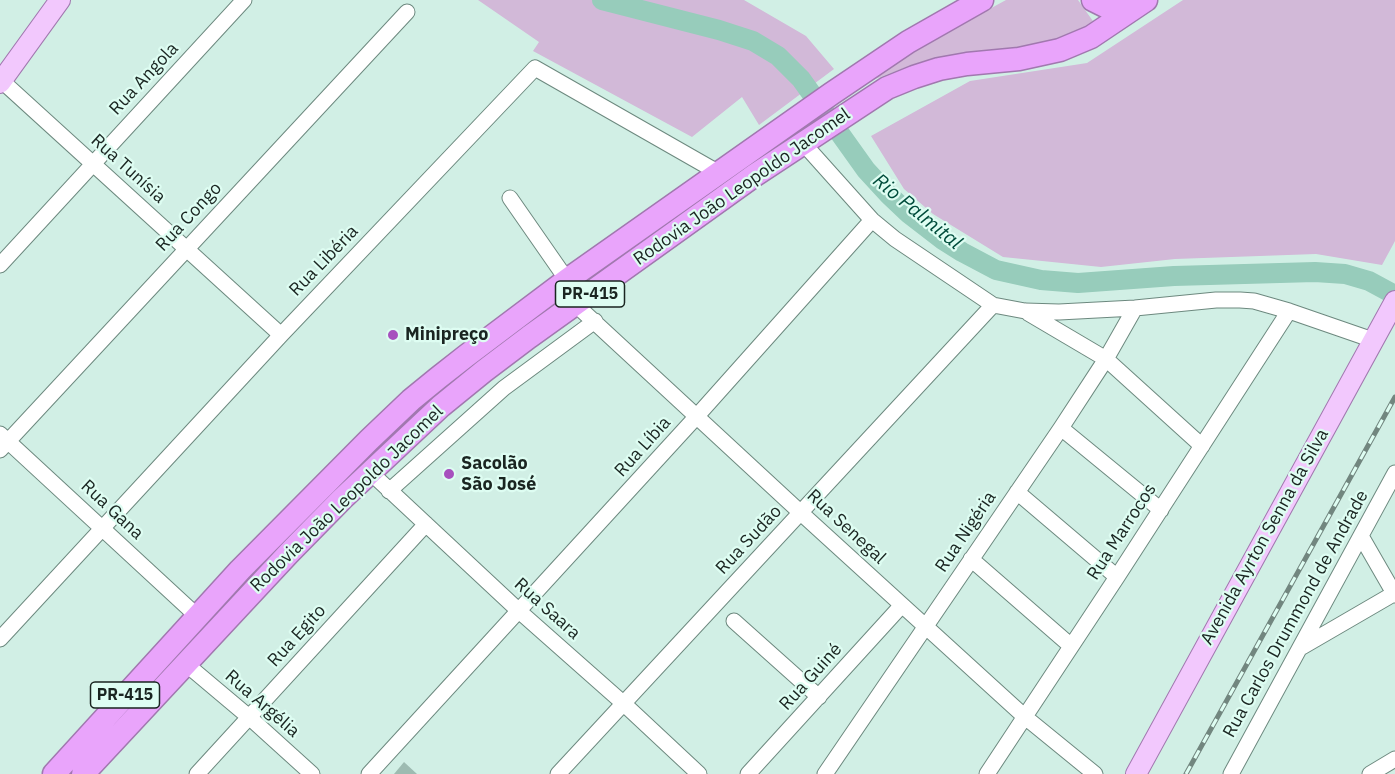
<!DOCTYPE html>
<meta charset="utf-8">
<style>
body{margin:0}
canvas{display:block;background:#d1efe5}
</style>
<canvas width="1395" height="774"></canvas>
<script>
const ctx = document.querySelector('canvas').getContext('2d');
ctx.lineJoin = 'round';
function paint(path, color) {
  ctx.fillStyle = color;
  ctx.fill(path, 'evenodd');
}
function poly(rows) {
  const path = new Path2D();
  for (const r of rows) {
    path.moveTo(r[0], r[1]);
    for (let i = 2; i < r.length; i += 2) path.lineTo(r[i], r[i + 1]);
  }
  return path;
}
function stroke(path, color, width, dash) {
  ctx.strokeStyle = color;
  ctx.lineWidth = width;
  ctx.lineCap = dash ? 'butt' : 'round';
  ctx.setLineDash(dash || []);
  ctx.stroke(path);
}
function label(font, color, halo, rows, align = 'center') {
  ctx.font = font + ' "IBM Plex Sans",sans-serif';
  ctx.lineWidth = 4.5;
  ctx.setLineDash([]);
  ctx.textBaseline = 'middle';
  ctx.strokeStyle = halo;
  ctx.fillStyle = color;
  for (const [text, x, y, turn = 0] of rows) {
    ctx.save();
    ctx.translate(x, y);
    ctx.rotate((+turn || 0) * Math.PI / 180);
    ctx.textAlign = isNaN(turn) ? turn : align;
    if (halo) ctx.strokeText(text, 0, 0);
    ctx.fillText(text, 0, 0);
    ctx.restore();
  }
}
paint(poly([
 [478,0,744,0,806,36,834,69,759,125,742,97,692,137,533,51,539,42],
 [1006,0,1078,0,1095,24,1061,38,1018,51,959,55,904,68,870,81,931,41],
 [1183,0,1395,0,1395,241,1382,265,1316,254,1175,259,1101,267,1003,257,933,214,904,189,871,136,970,81,1087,63]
]), '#d2b9d8');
stroke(poly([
 [602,0,719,30,753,41,778,56,801,79,866,170,889,195,908,213,943,240,962,252,996,270,1041,280,1078,283,1174,276,1315,272,1345,274,1369,281,1395,295]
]), '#97ccbb', 20);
paint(poly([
 [404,762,417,774,394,774]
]), '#9dbbb1');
const minor = poly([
 [2,81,281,335],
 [803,143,872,220,895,239,993,305,1025,311,1059,312,1135,308,1216,300,1240,300,1254,301,1289,311,1373,340],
 [510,198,567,280],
 [0,265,244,0],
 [575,304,801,513,1025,717,1095,774],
 [1028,313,1106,359,1202,446],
 [1061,428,1161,510],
 [0,434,197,616],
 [0,450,407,12],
 [370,472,519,611,623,703,699,774],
 [389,491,504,388,595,321],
 [1017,492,1117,577],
 [1361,536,1395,595],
 [971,559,1071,646],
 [734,621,819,697],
 [0,639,281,335,535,68,719,173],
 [1302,647,1395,593],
 [186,664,249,717,312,774],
 [197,774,426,524],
 [369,774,697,416,872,220],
 [558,774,993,305],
 [748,774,902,605],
 [825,774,1061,428,1106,359,1135,308],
 [987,774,1117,577,1289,311],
 [1231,774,1395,473],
 [1370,774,1395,759]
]);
const major = poly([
 [0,83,60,0],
 [1136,774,1395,301]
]);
const highway = poly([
 [1093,0,1105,6,1113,7,1137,5],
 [54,774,240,570,369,440,411,400,438,378,466,356,567,280,831,94,908,42,982,0],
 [83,774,289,553,342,499,441,406,484,371,529,337,755,175,887,88,914,77,939,69,967,64,1019,59,1060,50,1091,37,1146,0]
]);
stroke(minor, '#6d897f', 17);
stroke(major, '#a178af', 22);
stroke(highway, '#a178af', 25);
stroke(minor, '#fff', 15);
stroke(major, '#f2c8fd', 20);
stroke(highway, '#e9a4fb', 22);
const rail = poly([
 [1186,774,1395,397]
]);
stroke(rail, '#72867f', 5);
stroke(rail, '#defdf2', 3, [9]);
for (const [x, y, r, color] of [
 [393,335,6,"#a750be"],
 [449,474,6,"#a750be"]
]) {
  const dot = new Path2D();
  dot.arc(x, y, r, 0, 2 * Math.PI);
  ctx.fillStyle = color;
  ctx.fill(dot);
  stroke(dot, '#defdf2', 2);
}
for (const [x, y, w] of [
 [590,294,69],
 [125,695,69]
]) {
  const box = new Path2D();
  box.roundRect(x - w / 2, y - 13, w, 26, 4.5);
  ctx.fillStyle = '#defdf2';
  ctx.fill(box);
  stroke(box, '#1a2521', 1.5);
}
label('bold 16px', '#1a2521', null, [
 ["PR-415",590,294],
 ["PR-415",125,695]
]);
label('18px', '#1a2521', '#defdf2', [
 ["Rua Angola",144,79,-47],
 ["Rua Tunísia",128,169,42],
 ["Rodovia João Leopoldo Jacomel",742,187,-35],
 ["Rua Congo",189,217,-47],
 ["Rua Libéria",324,261,-46],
 ["Rua Líbia",643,447,-48],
 ["Rodovia João Leopoldo Jacomel",347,499,-44],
 ["Rua Gana",112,510,43],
 ["Rua Senegal",846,527,43],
 ["Rua Nigéria",966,532,-56],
 ["Rua Marrocos",1122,532,-57],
 ["Avenida Ayrton Senna da Silva",1265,537,-61],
 ["Rua Sudão",749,540,-47],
 ["Rua Saara",547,609,42],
 ["Rua Carlos Drummond de Andrade",1296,614,-61],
 ["Rua Egito",297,636,-48],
 ["Rua Guiné",811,677,-48],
 ["Rua Argélia",262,704,41]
]);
label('bold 18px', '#1a2521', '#defdf2', [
 ["Minipreço",405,335],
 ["Sacolão",461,464],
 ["São José",461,485]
], 'left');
label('italic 20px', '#004c3b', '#defdf2', [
 ["Rio Palmital",917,212,39]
]);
</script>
